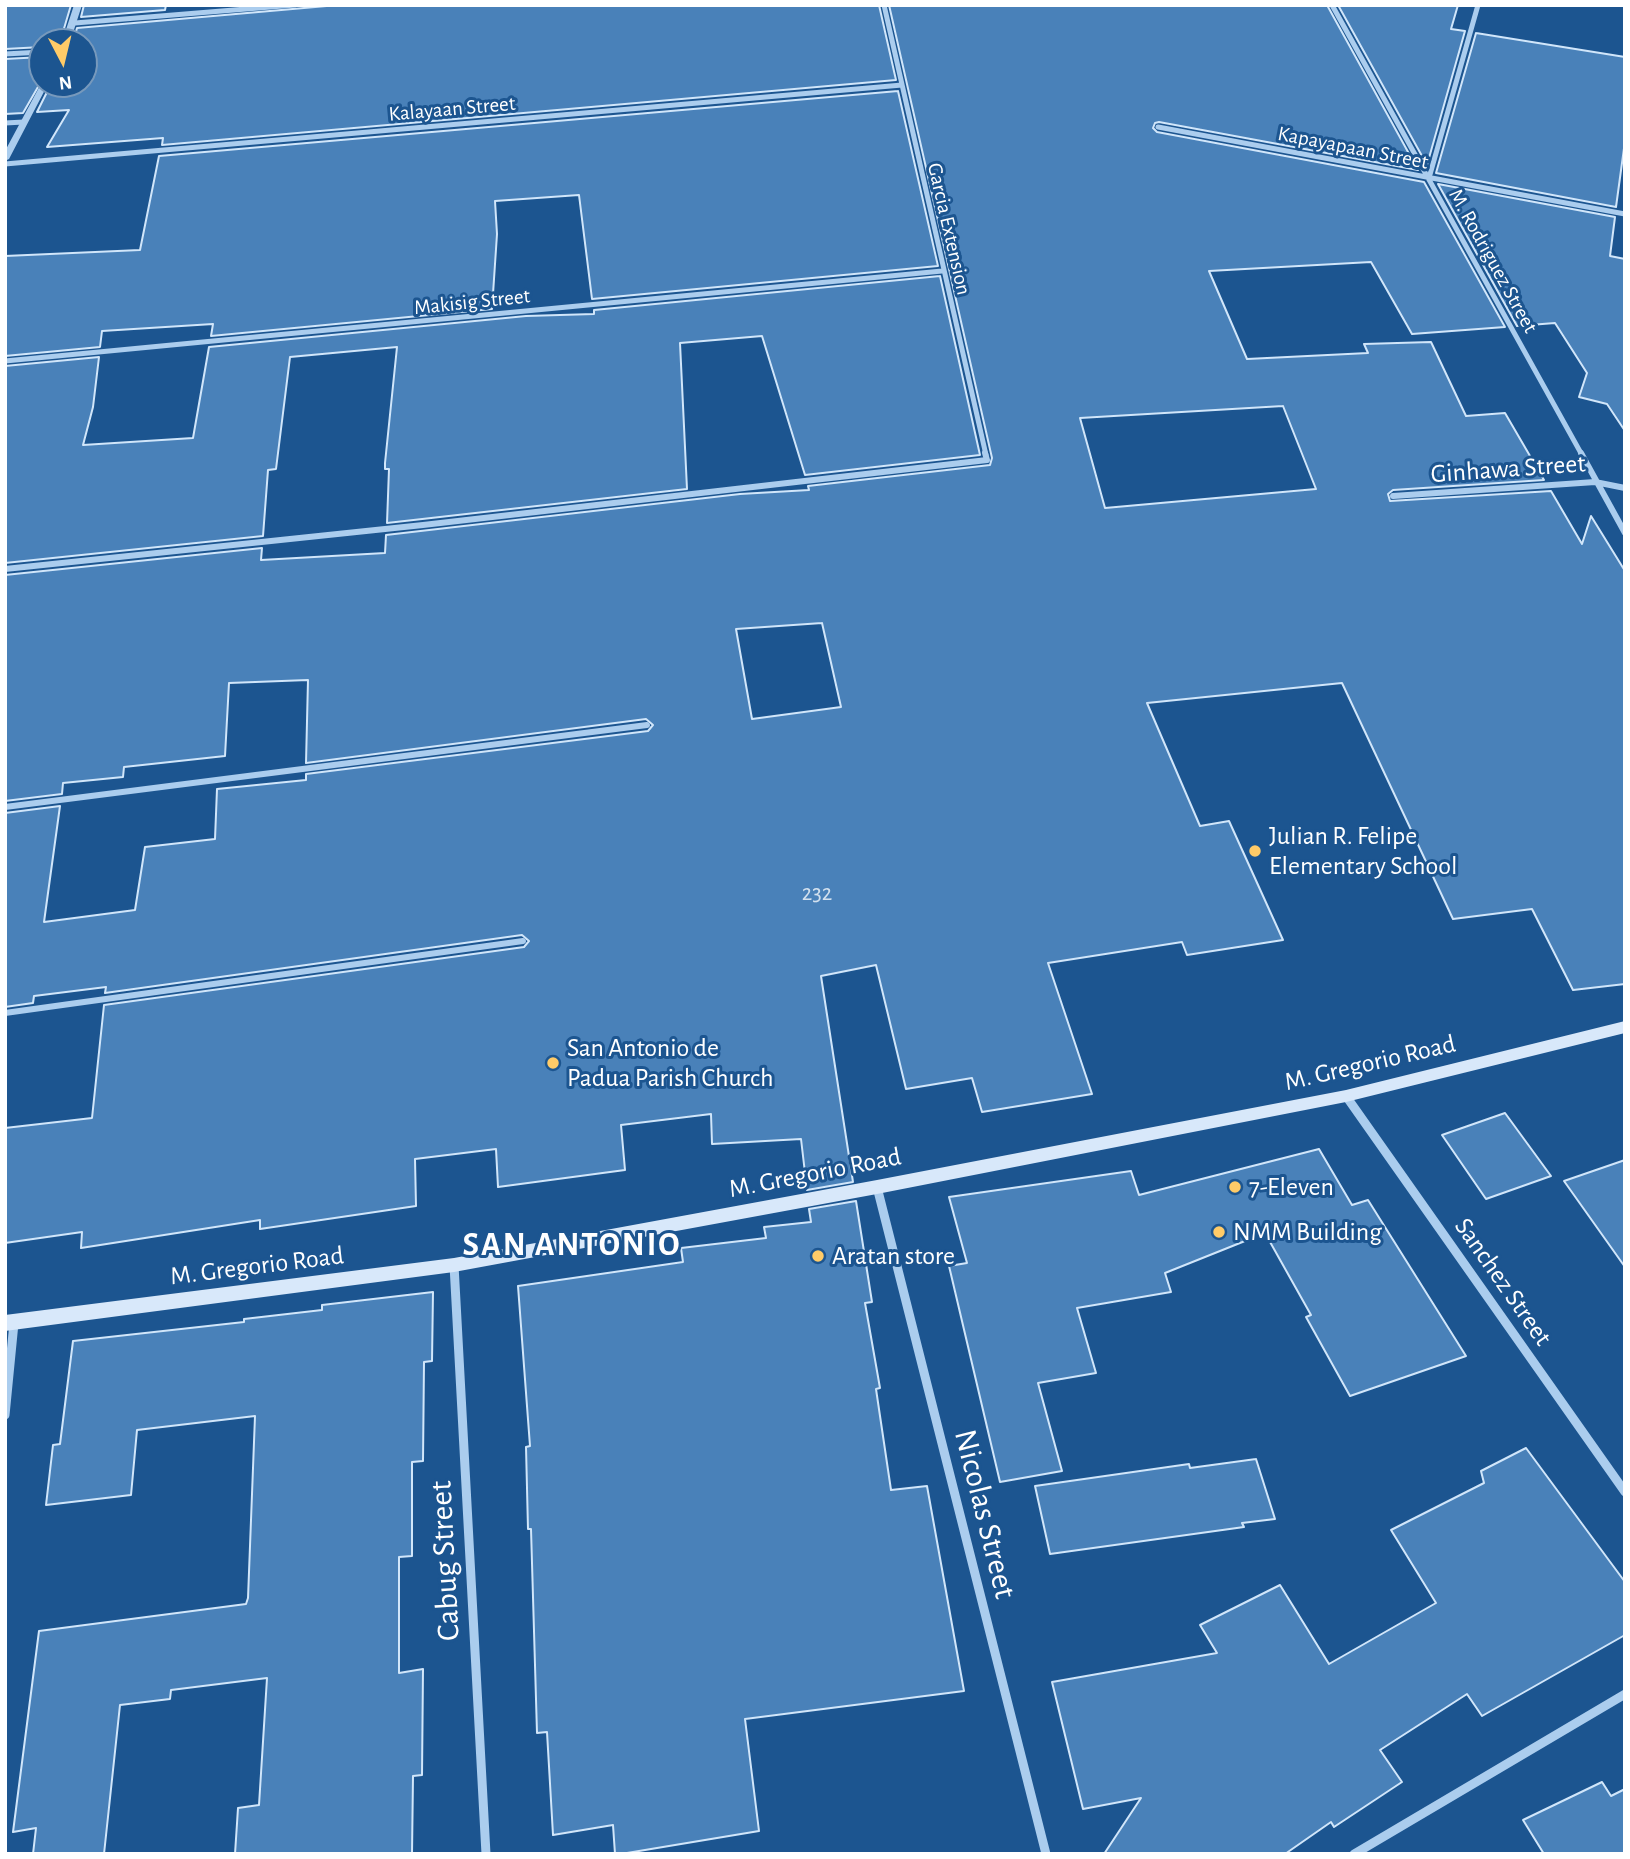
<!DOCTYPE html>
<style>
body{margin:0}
#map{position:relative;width:1630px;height:1859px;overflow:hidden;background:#1c5590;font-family:"Alegreya Sans",sans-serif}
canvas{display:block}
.frame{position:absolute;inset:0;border:7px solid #fff;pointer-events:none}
.north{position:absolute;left:28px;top:28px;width:70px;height:70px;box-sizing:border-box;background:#1c5590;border:2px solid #7799bc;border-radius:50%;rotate:173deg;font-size:19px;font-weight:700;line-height:28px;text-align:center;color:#fff}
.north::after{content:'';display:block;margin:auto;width:24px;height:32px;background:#ffcb68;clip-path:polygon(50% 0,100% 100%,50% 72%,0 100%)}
</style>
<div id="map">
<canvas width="1630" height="1859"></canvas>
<div class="frame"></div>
<div class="north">N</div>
</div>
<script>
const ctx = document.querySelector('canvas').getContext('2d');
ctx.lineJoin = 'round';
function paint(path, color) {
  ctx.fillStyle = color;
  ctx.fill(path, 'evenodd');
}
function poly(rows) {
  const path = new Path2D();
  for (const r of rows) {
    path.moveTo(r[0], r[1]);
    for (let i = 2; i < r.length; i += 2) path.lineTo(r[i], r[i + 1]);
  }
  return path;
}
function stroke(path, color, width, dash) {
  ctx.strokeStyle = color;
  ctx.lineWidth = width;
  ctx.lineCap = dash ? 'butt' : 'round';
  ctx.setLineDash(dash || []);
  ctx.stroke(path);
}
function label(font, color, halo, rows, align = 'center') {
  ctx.font = font + ' "Alegreya Sans",sans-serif';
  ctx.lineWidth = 6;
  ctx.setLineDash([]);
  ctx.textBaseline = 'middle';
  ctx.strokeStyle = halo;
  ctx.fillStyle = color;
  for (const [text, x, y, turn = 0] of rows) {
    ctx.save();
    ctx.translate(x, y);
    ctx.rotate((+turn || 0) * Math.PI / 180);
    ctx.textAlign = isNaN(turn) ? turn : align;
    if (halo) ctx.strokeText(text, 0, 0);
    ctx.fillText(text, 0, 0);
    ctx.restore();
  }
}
const building = poly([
 [5,5,71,5,60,42,42,42,42,47,5,49,5,5],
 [84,5,166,5,165,10,81,17,84,5],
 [338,5,879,5,896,80,162,145,163,138,47,147,69,110,37,112,51,84,84,84,84,42,73,42,77,28,338,5],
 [889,5,1327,5,1418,170,1159,122,1155,123,1153,128,1157,132,1424,182,1505,327,1412,334,1371,262,1209,271,1247,359,1368,353,1364,344,1431,342,1466,416,1505,413,1544,480,1393,490,1388,494,1390,501,1551,491,1582,544,1591,516,1625,571,1625,984,1573,990,1532,909,1453,919,1342,683,1147,703,1200,826,1229,821,1283,940,1187,955,1182,942,1048,963,1092,1094,982,1112,972,1078,906,1089,876,965,821,976,853,1182,807,1190,801,1139,712,1144,711,1114,621,1125,625,1170,498,1187,496,1149,415,1159,416,1206,260,1229,260,1220,81,1248,82,1232,5,1243,5,1128,92,1118,104,1005,524,947,529,941,522,935,105,993,106,987,34,996,33,1003,5,1007,5,813,60,806,44,922,135,910,145,847,215,839,217,789,306,780,306,774,648,731,653,725,646,719,306,763,308,680,229,683,225,756,124,767,123,777,63,783,62,794,5,801,5,575,262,548,261,560,385,553,386,535,740,494,809,490,808,486,990,465,992,458,889,5],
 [1283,406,1316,489,1105,508,1080,418,1283,406],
 [822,623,841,707,752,719,736,629,822,623],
 [1338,5,1458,5,1451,29,1465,31,1427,165,1338,5],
 [1476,33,1625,57,1625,141,1616,207,1436,173,1476,33],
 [42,57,42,80,23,113,5,114,5,59,42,57],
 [898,91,938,266,592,299,579,195,495,201,497,234,492,309,211,336,213,324,102,331,100,347,5,356,5,256,140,250,159,156,898,91],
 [1438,184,1615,217,1610,256,1625,259,1625,431,1607,404,1579,397,1587,373,1555,323,1517,326,1438,184],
 [940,276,980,455,805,475,762,336,680,343,687,489,387,523,389,469,385,469,385,463,397,347,290,357,276,469,268,470,263,536,5,563,5,366,99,357,93,407,83,445,193,438,209,347,526,316,594,314,594,310,940,276],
 [1505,1113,1551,1176,1486,1199,1442,1135,1505,1113],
 [1319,1149,1352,1205,1368,1200,1466,1356,1350,1396,1306,1317,1311,1315,1265,1233,1165,1273,1171,1292,1077,1308,1096,1373,1038,1383,1062,1471,1000,1482,949,1266,967,1263,949,1197,1131,1171,1139,1195,1319,1149],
 [1625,1160,1625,1267,1564,1181,1625,1160],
 [856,1201,872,1302,865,1303,880,1388,876,1389,891,1490,927,1486,964,1691,745,1719,759,1831,621,1854,615,1854,613,1825,553,1835,547,1732,537,1733,531,1529,528,1529,526,1447,530,1446,518,1286,683,1262,681,1248,766,1238,764,1227,811,1222,809,1209,856,1201],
 [433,1292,432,1361,424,1362,423,1461,412,1462,412,1556,399,1557,399,1673,423,1669,422,1775,413,1776,412,1854,235,1854,238,1808,259,1805,267,1678,171,1690,170,1699,120,1705,104,1854,33,1854,36,1828,13,1832,39,1631,246,1604,248,1598,255,1416,137,1430,131,1495,46,1505,53,1445,60,1444,73,1341,244,1322,244,1319,322,1310,322,1305,433,1292],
 [1526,1448,1625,1582,1625,1635,1482,1716,1467,1694,1380,1750,1402,1782,1334,1827,1331,1822,1285,1854,1104,1854,1141,1798,1083,1809,1052,1682,1217,1653,1200,1625,1280,1585,1329,1664,1436,1603,1391,1530,1484,1483,1481,1471,1526,1448],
 [1256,1459,1275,1519,1242,1523,1244,1527,1050,1554,1035,1486,1189,1464,1190,1468,1256,1459],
 [1602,1782,1611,1796,1625,1789,1625,1854,1544,1854,1523,1820,1602,1782]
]);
paint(building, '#4981b9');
stroke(building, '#d1e6fa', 2);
stroke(poly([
 [884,5,986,455],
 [1332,5,1582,455],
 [75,23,295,5],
 [5,54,42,52],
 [5,123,24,122],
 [1158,127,1625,214],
 [5,164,902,85],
 [1429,178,1478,5],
 [5,361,942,271]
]), '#abcdee', 5);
stroke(poly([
 [1581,453,1625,533],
 [1393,496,1595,482,1625,488],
 [5,569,423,525,987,460,985,453],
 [5,807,647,725],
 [5,1013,523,941]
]), '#abcdee', 6);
stroke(poly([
 [1346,1096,1625,1492],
 [877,1187,1046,1854],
 [454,1265,486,1854],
 [5,1415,14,1323],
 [1354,1854,1625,1694]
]), '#abcdee', 9);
paint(poly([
 [74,5,82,5,70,42,62,42,74,5],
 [42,82,42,84,48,84,9,159,5,161,5,151,42,82]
]), '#abcdee');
paint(poly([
 [1625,1021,1625,1033,1346,1102,877,1194,454,1272,5,1331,5,1315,454,1258,877,1180,1346,1090,1625,1021]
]), '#d8e8fa');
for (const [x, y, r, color] of [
 [1255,851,7,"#ffcb68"],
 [553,1063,7,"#ffcb68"],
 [1235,1187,7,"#ffcb68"],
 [1219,1232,7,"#ffcb68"],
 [818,1256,7,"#ffcb68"]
]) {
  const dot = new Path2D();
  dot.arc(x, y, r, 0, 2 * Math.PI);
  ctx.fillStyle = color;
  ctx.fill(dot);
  stroke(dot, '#1c5590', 2.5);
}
label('21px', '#fff', '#1c5590', [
 ["Kalayaan Street",452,109,-5],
 ["Kapayapaan Street",1353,148,11],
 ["Garcia Extension",949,229,77],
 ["M. Rodriguez Street",1493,261,61],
 ["Makisig Street",472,302,-6]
]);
label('23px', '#d2e0ee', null, [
 ["232",817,893]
]);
label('26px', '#fff', '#1c5590', [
 ["Ginhawa Street",1508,469,-4],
 ["M. Gregorio Road",1370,1063,-13],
 ["M. Gregorio Road",815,1173,-11],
 ["M. Gregorio Road",257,1266,-7],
 ["Sanchez Street",1503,1282,55]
]);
label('26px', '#fff', '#1c5590', [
 ["Julian R. Felipe",1269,836],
 ["Elementary School",1269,866],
 ["San Antonio de",567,1048],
 ["Padua Parish Church",567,1078],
 ["7-Eleven",1249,1187],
 ["NMM Building",1233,1232],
 ["Aratan store",832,1256]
], 'left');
label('32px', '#fff', '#1c5590', [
 ["Nicolas Street",985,1514,76],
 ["Cabug Street",445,1561,-93]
]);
ctx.letterSpacing = '2px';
label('bold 33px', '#fff', '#1c5590', [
 ["SAN ANTONIO",572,1245]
]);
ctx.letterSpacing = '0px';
</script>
